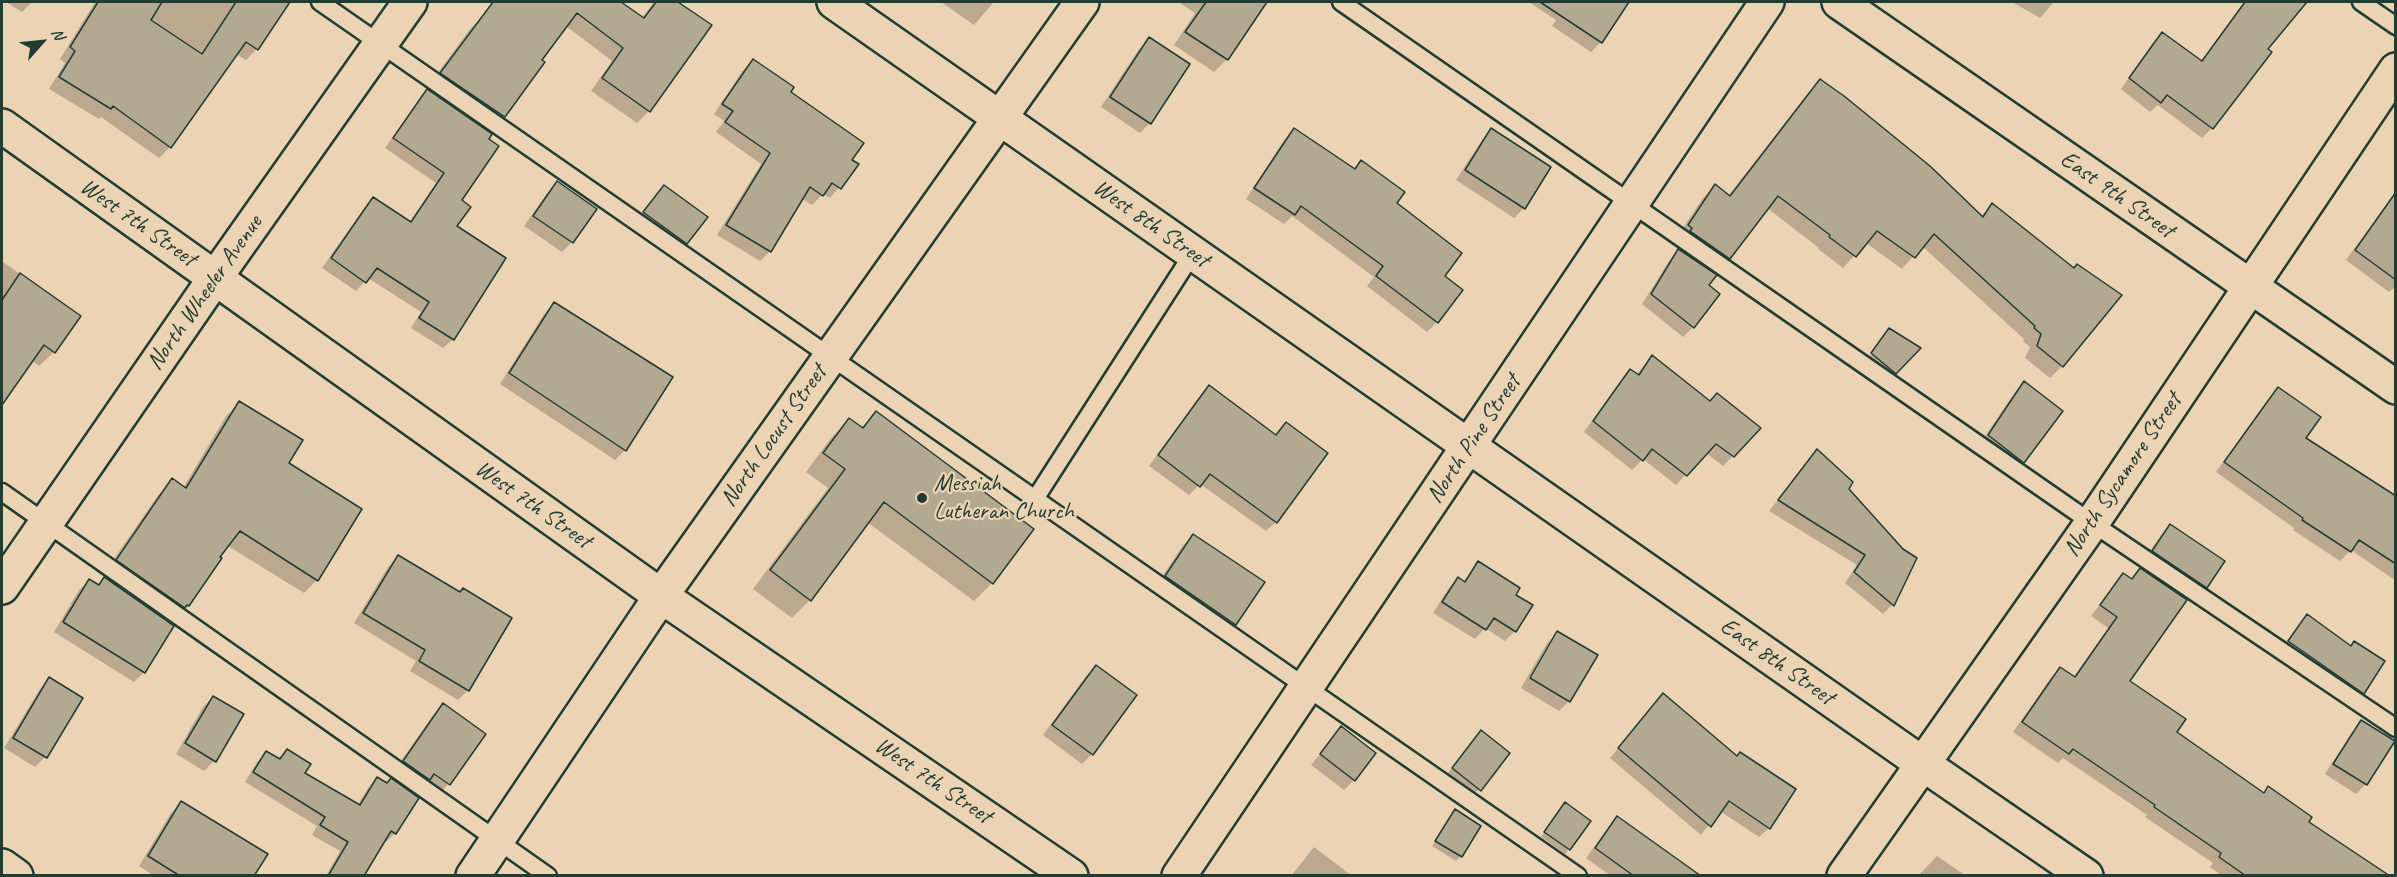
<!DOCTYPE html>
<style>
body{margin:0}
#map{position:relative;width:2397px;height:877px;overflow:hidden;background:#ecd3b3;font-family:Caveat,sans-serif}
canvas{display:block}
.frame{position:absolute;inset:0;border:3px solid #1f3d34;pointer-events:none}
.north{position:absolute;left:12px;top:12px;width:60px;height:60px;-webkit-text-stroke:4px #ecd3b3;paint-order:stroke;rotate:63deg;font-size:16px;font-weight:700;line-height:24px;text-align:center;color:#1f3d34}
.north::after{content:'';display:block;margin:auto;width:21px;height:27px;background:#1f3d34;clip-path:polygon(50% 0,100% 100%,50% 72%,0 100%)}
</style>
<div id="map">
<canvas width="2397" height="877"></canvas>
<div class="frame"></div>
<div class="north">N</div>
</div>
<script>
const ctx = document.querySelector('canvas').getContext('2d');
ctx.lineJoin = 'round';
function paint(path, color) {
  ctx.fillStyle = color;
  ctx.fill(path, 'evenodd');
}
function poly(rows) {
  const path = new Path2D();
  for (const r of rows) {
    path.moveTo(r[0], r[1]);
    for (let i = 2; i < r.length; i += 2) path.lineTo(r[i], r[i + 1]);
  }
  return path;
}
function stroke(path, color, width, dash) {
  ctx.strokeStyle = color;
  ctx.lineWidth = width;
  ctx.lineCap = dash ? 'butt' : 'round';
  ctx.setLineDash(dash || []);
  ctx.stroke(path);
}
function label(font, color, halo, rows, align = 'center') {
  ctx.font = font + ' Caveat,sans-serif';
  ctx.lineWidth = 4.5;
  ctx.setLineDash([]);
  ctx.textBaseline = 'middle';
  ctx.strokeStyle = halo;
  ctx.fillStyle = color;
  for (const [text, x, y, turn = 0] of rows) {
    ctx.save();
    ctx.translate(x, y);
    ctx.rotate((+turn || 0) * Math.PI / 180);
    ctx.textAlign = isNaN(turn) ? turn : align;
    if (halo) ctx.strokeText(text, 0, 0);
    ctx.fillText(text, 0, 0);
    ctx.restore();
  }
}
paint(poly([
 [6,2,32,2,22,12],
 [95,2,288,2,257,49,246,60,236,54,170,147,159,158,101,117,99,119,49,89,65,63,60,59],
 [535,2,618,2,642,18,654,2,676,2,710,25,649,111,637,123,591,91,612,61,566,26,540,60,543,63,503,116,491,128,429,85,470,29,482,17,509,37],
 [941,2,994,2,974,25],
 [1178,2,1265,2,1227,59,1214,72,1174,45,1195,13],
 [1529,2,1627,2,1601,42,1591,52,1552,26,1556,20],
 [2012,2,2054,2,2040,18],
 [2244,2,2306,2,2266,49,2212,128,2202,138,2158,105,2150,112,2121,89,2152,44,2162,34,2201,61],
 [1149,39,1188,65,1150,123,1140,133,1101,107,1139,49],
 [753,61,789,92,850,161,857,165,830,198,823,194,812,205,801,198,770,251,760,261,717,235,761,164,716,132,724,121,714,114,743,70],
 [1820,81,1980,217,1992,205,2062,366,2050,378,2025,358,2030,347,2023,341,2024,339,1922,246,1902,269,1866,243,1843,268,1818,249,1819,248,1767,208,1716,270,1677,237,1703,198,1715,186,1728,196,1808,93],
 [428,91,455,227,453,339,443,348,411,328,421,312,368,278,356,291,322,268,364,208,373,198,409,223,436,183,385,148,418,101],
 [1294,130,1353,170,1361,162,1395,204,1443,276,1437,322,1427,332,1367,286,1374,277,1292,216,1284,224,1246,199,1284,140],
 [1491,130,1524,208,1514,218,1456,180,1482,140],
 [557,183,595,209,572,242,562,252,524,226,547,193],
 [664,187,705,217,676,253,635,223],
 [2396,191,2396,286,2389,292,2346,260],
 [1679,251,1693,327,1683,337,1642,304,1669,261],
 [2,261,79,317,54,352,39,366,31,360,2,398],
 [554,304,625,450,615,460,500,384,544,314],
 [1889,330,1918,349,1890,378,1868,359],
 [1652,357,1733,456,1723,466,1706,453,1676,485,1643,459,1632,470,1584,432,1621,380,1630,371,1636,375],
 [2025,383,2023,462,2013,472,1979,445,2015,392],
 [1209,387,1275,435,1286,424,1276,522,1266,531,1200,484,1189,495,1149,466,1199,397],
 [2278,389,2304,438,2396,498,2396,581,2351,550,2340,561,2293,530,2294,528,2216,472,2268,399],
 [240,403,287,464,317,580,304,593,228,546,188,605,175,618,104,573,159,494,172,480,183,488,226,416],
 [876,413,992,583,974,601,867,522,810,600,792,618,753,589,828,488,806,472,831,438,849,420,861,428],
 [1817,451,1902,550,1915,559,1892,605,1883,614,1845,583,1857,565,1769,511],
 [2171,526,2206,587,2196,597,2143,561,2161,535],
 [1193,536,1235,624,1225,634,1156,586,1183,545],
 [398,557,459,593,468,690,458,700,410,671,416,661,354,623,388,567],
 [1478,563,1514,595,1515,631,1505,641,1485,628,1475,639,1433,613,1448,589,1458,579,1463,582],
 [2140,570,2128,682,2175,732,2263,794,2268,788,2307,822,2373,876,2222,876,2210,867,2213,863,2145,817,2147,815,2063,758,2058,763,2013,732,2050,679,2060,669,2073,678,2108,628,2091,616,2123,575,2130,580],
 [105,579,144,672,134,682,54,632,79,590,89,581,98,586],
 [2307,616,2363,693,2355,701,2281,649],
 [1557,633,1569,701,1559,711,1521,688,1547,643],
 [1096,667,1092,754,1082,764,1043,735,1086,676],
 [49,679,81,698,45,757,35,767,4,748,40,689],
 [213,697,214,761,204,771,176,754,203,707],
 [443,705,448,784,439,794,394,771,433,715],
 [1654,705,1769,828,1759,837,1720,811,1701,835,1610,758],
 [2362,722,2393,742,2366,784,2356,794,2325,774,2352,732],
 [1341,728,1354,780,1344,790,1311,765],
 [1482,732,1508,753,1470,800,1443,779],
 [287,751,303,774,357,806,368,788,377,779,395,833,386,842,383,840,362,876,326,876,340,851,312,835,317,826,245,782,257,762,266,753,278,759],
 [181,803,254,874,256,876,154,876,139,866,171,813],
 [1561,809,1569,849,1565,854,1541,837],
 [1455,811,1461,856,1456,861,1432,846],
 [1617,818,1699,876,1611,876,1586,858,1608,828],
 [1314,847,1352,876,1291,876],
 [1937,856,1966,876,1918,876]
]), '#0003');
const building = poly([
 [98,2,162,2,151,20,202,54,236,2,290,2,258,50,246,42,171,148,113,106,111,109,59,77,75,51,70,47,98,2],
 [493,2,621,2,644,18,656,2,678,2,712,25,650,112,602,78,623,48,577,13,542,60,545,62,505,117,440,73,493,2],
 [1206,2,1267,2,1228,60,1185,32,1206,2],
 [1540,2,1629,2,1602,43,1540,2],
 [2245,2,2307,2,2268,49,2272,52,2213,129,2167,95,2161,103,2129,78,2162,32,2202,61,2245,2],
 [1149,37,1190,64,1151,124,1110,97,1149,37],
 [753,59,794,87,791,92,864,143,852,160,859,164,841,189,832,183,823,196,810,187,771,252,726,225,770,153,725,122,733,111,722,104,753,59],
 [1820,79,1844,96,1930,166,1983,217,1992,203,2074,268,2077,264,2122,295,2063,367,2037,346,2041,334,2034,328,2035,326,1934,234,1915,258,1877,231,1856,257,1829,237,1830,235,1778,196,1730,259,1690,231,1692,228,1688,225,1715,184,1730,196,1820,79],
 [427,89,492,134,489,139,499,146,462,200,471,207,457,226,506,258,454,340,419,318,429,302,377,268,366,283,331,258,373,197,411,222,444,173,393,138,427,89],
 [1294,128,1355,169,1361,160,1405,192,1397,203,1462,253,1445,276,1463,290,1438,323,1376,276,1383,266,1301,206,1295,215,1254,188,1294,128],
 [1491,128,1551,167,1525,209,1465,170,1491,128],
 [557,181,597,209,573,243,533,216,557,181],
 [664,185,708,217,687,244,643,212,664,185],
 [2396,192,2396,280,2355,250,2396,192],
 [1678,249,1717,275,1709,285,1720,294,1694,328,1651,294,1678,249],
 [20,273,81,316,55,353,44,345,2,405,2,300,20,273],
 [554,302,673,377,626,451,509,373,554,302],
 [1889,328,1921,348,1896,374,1871,353,1889,328],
 [1652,355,1710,401,1717,393,1761,428,1734,457,1716,444,1687,476,1652,449,1643,461,1593,421,1630,369,1639,375,1652,355],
 [2024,381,2063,411,2024,463,1988,435,2024,381],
 [1209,385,1276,435,1286,422,1328,453,1277,523,1210,474,1200,487,1158,455,1209,385],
 [2278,387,2321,417,2306,438,2396,496,2396,564,2359,540,2351,552,2302,520,2303,518,2224,462,2278,387],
 [239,401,303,440,289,463,362,509,318,581,240,531,220,557,222,558,189,606,187,605,185,608,116,560,172,478,186,488,239,401],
 [876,411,1034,529,993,584,884,502,811,601,770,570,845,469,823,453,849,418,863,428,876,411],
 [1817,449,1853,482,1849,489,1903,549,1917,558,1894,606,1854,572,1865,555,1778,500,1817,449],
 [2170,524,2225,561,2207,588,2152,551,2170,524],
 [1193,534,1265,582,1236,625,1165,576,1193,534],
 [398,555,460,592,463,588,512,618,469,691,419,661,425,650,363,613,398,555],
 [1478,561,1520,588,1516,595,1533,605,1516,632,1494,618,1486,630,1442,602,1458,577,1465,582,1478,561],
 [2140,568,2187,600,2130,681,2186,719,2177,732,2264,793,2268,786,2312,817,2309,822,2390,876,2246,876,2219,857,2221,853,2154,807,2155,805,2073,749,2069,754,2022,722,2060,667,2075,677,2117,617,2100,605,2123,573,2132,579,2140,568],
 [104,577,174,626,145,673,63,622,89,579,99,585,104,577],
 [2307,614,2351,646,2354,641,2385,661,2364,694,2288,641,2307,614],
 [1557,631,1598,655,1570,702,1530,678,1557,631],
 [1096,665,1137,695,1093,755,1052,725,1096,665],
 [49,677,83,698,47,758,13,738,49,677],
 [1663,693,1737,756,1740,752,1796,789,1770,829,1729,801,1711,827,1618,748,1663,693],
 [213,696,244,714,216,762,185,743,213,696],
 [443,703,486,734,450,785,434,774,430,780,403,761,443,703],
 [2361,720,2395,741,2367,785,2333,764,2361,720],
 [1341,726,1376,753,1355,781,1320,754,1341,726],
 [1481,730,1510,753,1481,791,1452,768,1481,730],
 [287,749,311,764,305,773,360,805,377,777,387,783,391,778,419,798,396,834,391,831,364,876,328,876,348,842,320,825,325,817,253,772,266,751,280,759,287,749],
 [181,801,268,854,254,876,180,876,148,856,181,801],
 [1565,802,1591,821,1570,850,1544,832,1565,802],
 [1455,809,1481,826,1462,857,1435,841,1455,809],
 [1617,816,1701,876,1634,876,1595,848,1617,816]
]);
paint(building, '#b3a990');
stroke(building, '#1f3d34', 1.5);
const service = poly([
 [320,2,1578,876],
 [1341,2,2092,523,2396,728],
 [2361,2,2396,26],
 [2,492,548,876],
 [1035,499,1193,253]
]);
const minor = poly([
 [834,2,1923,764,2086,876],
 [1839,2,2396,387],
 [2,126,661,596,1071,876],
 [2,866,16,876],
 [473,876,661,596,1082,2],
 [1179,876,1767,2]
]);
const tertiary = poly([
 [2,587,215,278,410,2]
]);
const secondary = poly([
 [1844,876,2092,523,2396,70]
]);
stroke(service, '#1f3d34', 21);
stroke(minor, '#1f3d34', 38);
stroke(tertiary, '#1f3d34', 38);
stroke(secondary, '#1f3d34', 38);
stroke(service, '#ecd3b3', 16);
stroke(minor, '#ecd3b3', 33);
stroke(tertiary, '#ecd3b3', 33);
stroke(secondary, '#ecd3b3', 33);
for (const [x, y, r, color] of [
 [922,498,6,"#1f3d34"]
]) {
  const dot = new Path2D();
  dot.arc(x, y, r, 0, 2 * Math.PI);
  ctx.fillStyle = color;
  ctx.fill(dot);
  stroke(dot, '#ecd3b3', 2);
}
label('24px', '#1f3d34', '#ecd3b3', [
 ["East 9th Street",2117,195,35],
 ["West 7th Street",138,223,35],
 ["West 8th Street",1151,224,35],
 ["North Wheeler Avenue",205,293,-55],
 ["North Locust Street",774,436,-55],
 ["North Pine Street",1474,439,-56],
 ["North Sycamore Street",2123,475,-56],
 ["West 7th Street",533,505,35],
 ["East 8th Street",1777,662,35],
 ["West 7th Street",933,781,34]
]);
label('24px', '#1f3d34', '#ecd3b3', [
 ["Messiah",934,484],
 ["Lutheran Church",934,512]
], 'left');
</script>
